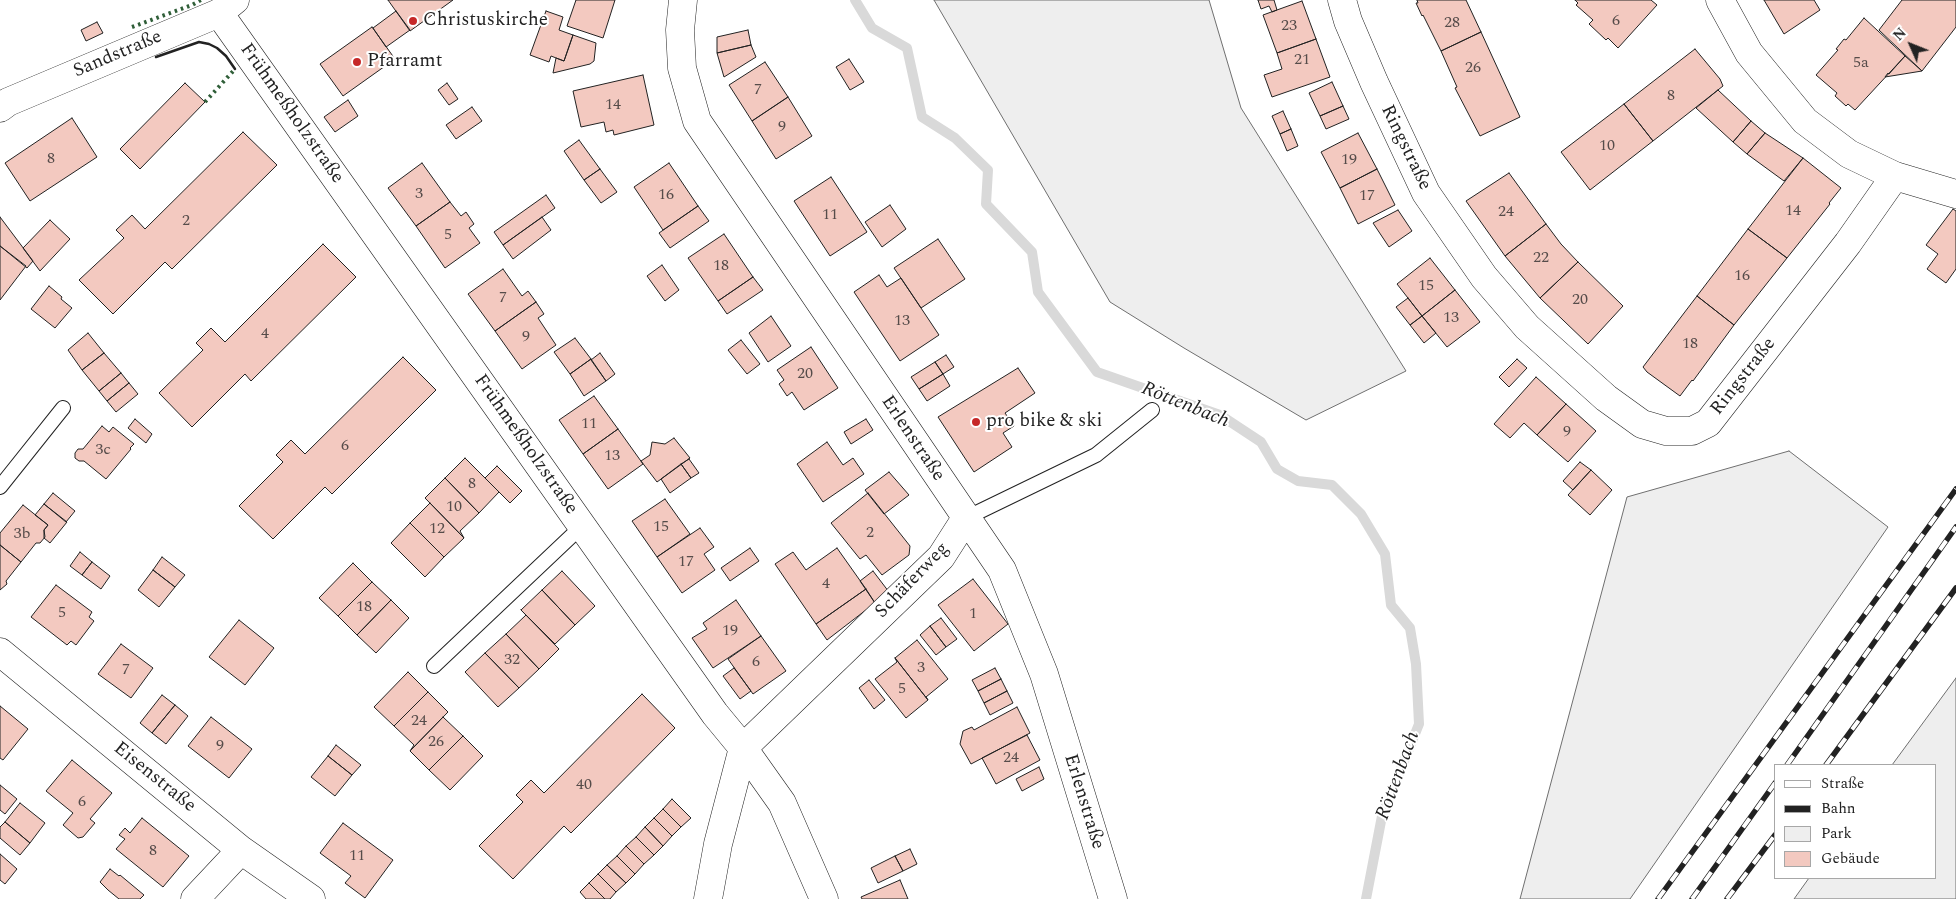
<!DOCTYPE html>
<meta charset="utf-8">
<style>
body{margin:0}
#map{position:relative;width:1956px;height:899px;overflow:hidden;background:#fff;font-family:Spectral,serif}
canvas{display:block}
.legend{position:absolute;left:1774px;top:764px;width:162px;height:115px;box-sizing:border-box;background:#fff;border:1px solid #a7a7a7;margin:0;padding:6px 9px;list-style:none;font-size:15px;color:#222}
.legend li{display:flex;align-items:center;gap:10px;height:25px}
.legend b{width:25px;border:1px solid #a7a7a7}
.north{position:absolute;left:1886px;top:20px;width:50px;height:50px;-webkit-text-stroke:4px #fff;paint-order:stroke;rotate:314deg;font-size:14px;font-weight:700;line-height:20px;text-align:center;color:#222}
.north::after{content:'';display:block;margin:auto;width:18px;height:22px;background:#222;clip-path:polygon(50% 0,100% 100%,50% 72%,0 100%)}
</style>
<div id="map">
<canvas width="1956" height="899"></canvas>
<ul class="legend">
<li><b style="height:6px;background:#fff"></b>Straße</li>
<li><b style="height:6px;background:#222"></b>Bahn</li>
<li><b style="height:14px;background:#eee"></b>Park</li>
<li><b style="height:14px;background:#f3c9c0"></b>Gebäude</li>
</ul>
<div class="north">N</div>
</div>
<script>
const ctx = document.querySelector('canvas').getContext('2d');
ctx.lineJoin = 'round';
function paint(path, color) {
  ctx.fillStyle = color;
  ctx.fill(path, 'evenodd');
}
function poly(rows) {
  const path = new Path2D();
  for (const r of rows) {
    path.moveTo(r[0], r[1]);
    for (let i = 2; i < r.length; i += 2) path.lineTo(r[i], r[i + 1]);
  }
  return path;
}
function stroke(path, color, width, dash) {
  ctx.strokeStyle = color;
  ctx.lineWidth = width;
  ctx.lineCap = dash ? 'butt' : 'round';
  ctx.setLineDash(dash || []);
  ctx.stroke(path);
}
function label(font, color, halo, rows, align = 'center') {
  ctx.font = font + ' Spectral,serif';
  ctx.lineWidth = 4;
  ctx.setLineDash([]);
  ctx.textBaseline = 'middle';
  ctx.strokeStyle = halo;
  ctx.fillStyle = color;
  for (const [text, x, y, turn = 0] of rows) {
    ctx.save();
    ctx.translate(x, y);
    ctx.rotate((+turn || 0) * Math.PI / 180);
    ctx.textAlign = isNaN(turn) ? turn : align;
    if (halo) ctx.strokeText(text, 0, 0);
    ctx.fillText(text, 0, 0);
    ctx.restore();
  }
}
const green = poly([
 [934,0,1209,0,1241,108,1406,371,1306,420,1184,348,1110,302,934,0],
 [1789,451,1888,527,1630,899,1520,899,1627,497,1789,451],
 [1956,678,1956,899,1794,899,1809,878,1935,878,1935,765,1892,765,1956,678]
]);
paint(green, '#eee');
stroke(green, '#6f6f6f', 1);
stroke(poly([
 [855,0,872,28,907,48,922,117,955,138,988,170,986,204,1032,252,1038,292,1097,372,1220,415,1261,442,1277,469,1298,481,1332,485,1361,514,1385,554,1391,605,1410,628,1416,664,1419,724,1382,816,1366,899]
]), '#d9d9d9', 10);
const building = poly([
 [388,0,453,0,410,31,388,0],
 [576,0,615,0,603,38,567,26,576,0],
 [1258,0,1274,0,1277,10,1272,12,1269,6,1261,9,1258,0],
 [1417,0,1466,0,1481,32,1441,51,1423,15,1422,16,1416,3,1418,3,1417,0],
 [1575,0,1651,0,1657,5,1618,48,1608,38,1606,40,1589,24,1593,20,1576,5,1578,3,1575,0],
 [1764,0,1814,0,1820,10,1784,34,1764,0],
 [1902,0,1956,0,1956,27,1922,71,1879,30,1902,0],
 [1302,1,1316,39,1277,53,1263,15,1302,1],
 [396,11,410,30,386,47,373,28,396,11],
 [546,11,563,17,559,30,573,35,564,61,551,56,549,62,530,55,546,11],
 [1864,18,1905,56,1855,110,1848,104,1846,106,1835,96,1837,93,1816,75,1838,50,1836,49,1844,39,1846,40,1864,18],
 [97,22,103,33,86,41,81,30,97,22],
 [372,27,395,59,343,96,320,64,372,27],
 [748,30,751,45,717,53,717,37,748,30],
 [1481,32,1520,117,1480,136,1455,88,1457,87,1441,51,1481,32],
 [573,35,596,43,594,61,590,64,553,73,556,58,564,61,573,35],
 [1316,39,1330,77,1272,97,1264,75,1282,69,1277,53,1316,39],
 [751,45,756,57,724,77,717,53,751,45],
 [1695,49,1720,79,1723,86,1653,141,1624,104,1695,49],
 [1905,56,1922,71,1885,77,1888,73,1889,74,1905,56],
 [849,59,864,82,850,90,836,67,849,59],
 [765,62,788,97,752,121,729,85,765,62],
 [643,75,654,125,614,135,613,130,606,132,604,122,581,127,573,91,643,75],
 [1332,82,1343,106,1320,116,1309,93,1332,82],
 [185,83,205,102,140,169,120,149,185,83],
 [447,83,458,99,449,105,438,90,447,83],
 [1718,90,1751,121,1733,142,1696,108,1718,90],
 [788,97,812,136,776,159,752,121,788,97],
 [348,100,358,116,335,132,324,117,348,100],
 [1624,104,1653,141,1590,190,1561,152,1624,104],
 [1343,106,1349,119,1326,129,1320,116,1343,106],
 [472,107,482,121,456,139,446,125,472,107],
 [1283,111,1291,129,1280,134,1272,116,1283,111],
 [72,118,97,157,30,201,5,163,72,118],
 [1751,121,1765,133,1747,154,1733,142,1751,121],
 [1291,129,1298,146,1287,151,1280,134,1291,129],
 [243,132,277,165,172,269,165,262,113,314,79,280,124,238,116,230,132,215,145,229,243,132],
 [1358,133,1377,169,1340,188,1321,152,1358,133],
 [1765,133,1803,158,1784,181,1747,154,1765,133],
 [579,140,600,169,584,180,564,151,579,140],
 [1803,158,1841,188,1829,203,1830,204,1787,258,1748,229,1803,158],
 [422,163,450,202,416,226,388,188,422,163],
 [669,163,698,206,663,230,634,187,669,163],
 [600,169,617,192,601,203,584,180,600,169],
 [1377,169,1395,205,1358,224,1340,188,1377,169],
 [1509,173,1546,224,1505,256,1466,201,1509,173],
 [831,177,867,232,830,256,794,201,831,177],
 [546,195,555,208,503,245,494,232,546,195],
 [450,202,461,216,466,212,474,224,469,228,480,243,445,268,416,226,450,202],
 [890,205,906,229,882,247,865,222,890,205],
 [698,206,709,221,670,248,659,233,698,206],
 [1953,209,1956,211,1956,269,1946,283,1927,269,1938,254,1926,245,1953,209],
 [1398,210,1412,231,1389,247,1373,223,1398,210],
 [0,217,33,261,27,268,0,246,0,217],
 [542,217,551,230,513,259,503,245,542,217],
 [50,220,70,239,40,271,23,248,50,220],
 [1546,224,1561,244,1578,262,1540,298,1505,256,1546,224],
 [1748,229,1787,258,1734,325,1697,296,1748,229],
 [724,234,753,277,718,301,688,258,724,234],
 [938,239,965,279,921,308,894,268,938,239],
 [323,244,356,277,251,381,245,374,192,427,159,393,203,350,196,343,211,328,225,342,323,244],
 [0,246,26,266,0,300,0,246],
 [1430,258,1455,290,1422,316,1397,284,1430,258],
 [1578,262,1623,306,1588,344,1540,298,1578,262],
 [662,265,679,290,665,301,647,276,662,265],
 [503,269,522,296,528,291,536,302,495,331,468,294,503,269],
 [879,275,887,287,901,278,939,335,900,361,854,292,879,275],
 [753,277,763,290,727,314,718,301,753,277],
 [49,286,62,297,61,299,72,308,55,328,31,309,49,286],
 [1455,290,1480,322,1447,347,1422,316,1455,290],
 [1697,296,1734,325,1693,381,1692,380,1680,396,1647,372,1643,367,1697,296],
 [1408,298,1422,316,1410,325,1396,307,1408,298],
 [536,302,544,314,538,318,556,345,522,369,495,331,536,302],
 [771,316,791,346,768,362,749,333,771,316],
 [1422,316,1436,333,1424,343,1410,325,1422,316],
 [88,333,104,353,82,370,68,350,88,333],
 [575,338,591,359,570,374,554,352,575,338],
 [741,340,760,364,747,374,728,350,741,340],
 [811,347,838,388,804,410,792,392,787,396,779,384,784,380,777,370,811,347],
 [104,353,121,373,99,391,82,370,104,353],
 [600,353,615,374,606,381,591,360,600,353],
 [946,355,954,367,943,374,935,362,946,355],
 [403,357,436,390,332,494,325,487,273,539,239,506,283,462,276,455,291,440,305,454,403,357],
 [591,359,606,381,584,396,570,374,591,359],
 [1517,359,1527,368,1509,387,1499,377,1517,359],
 [935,362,943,374,919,389,911,377,935,362],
 [1018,368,1035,393,1005,413,1014,426,1003,433,1012,447,974,472,938,417,1018,368],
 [121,373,129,383,107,401,99,391,121,373],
 [943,374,950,386,927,401,919,389,943,374],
 [1536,377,1566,404,1537,435,1524,423,1510,438,1494,424,1536,377],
 [129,383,138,394,116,412,107,401,129,383],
 [594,396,618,429,583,454,559,420,594,396],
 [1566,404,1596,431,1568,462,1537,435,1566,404],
 [135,419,152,434,146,443,128,428,135,419],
 [866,419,873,430,851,444,844,432,866,419],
 [102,426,109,432,113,427,134,444,130,448,131,449,106,479,84,461,79,461,75,458,75,453,78,449,83,449,102,426],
 [618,429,643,464,608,489,583,454,618,429],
 [674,438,690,458,657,482,641,461,650,455,652,442,665,444,674,438],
 [827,442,843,465,853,458,864,474,823,502,797,464,827,442],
 [465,458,499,492,479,513,445,478,465,458],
 [689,459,699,473,691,478,681,464,689,459],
 [1580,462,1591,470,1573,490,1563,481,1580,462],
 [681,464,691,478,670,493,661,479,681,464],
 [497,466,522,491,510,503,485,478,497,466],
 [1591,470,1612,490,1590,515,1568,495,1591,470],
 [889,472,909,495,884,514,865,490,889,472],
 [445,478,479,513,460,531,464,538,425,498,445,478],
 [53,493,75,511,66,522,44,504,53,493],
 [868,493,910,546,909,555,882,575,866,555,860,559,831,523,868,493],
 [665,499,690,534,657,557,632,521,665,499],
 [430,503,464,538,444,557,410,523,430,503],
 [44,504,67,522,50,543,44,538,44,530,48,525,35,515,44,504],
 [23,505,48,525,44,530,45,537,40,543,36,543,21,562,0,545,0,533,23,505],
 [410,523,444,557,425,577,391,543,410,523],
 [700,528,714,547,704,554,715,570,682,593,657,557,700,528],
 [0,545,21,562,6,581,7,584,0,590,0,545],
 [750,548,759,561,730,581,721,568,750,548],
 [837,548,866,589,816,624,775,564,793,552,806,570,837,548],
 [80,552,92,562,82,575,70,566,80,552],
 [162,557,185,575,175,587,153,570,162,557],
 [92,562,110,576,101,589,82,575,92,562],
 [353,563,372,582,338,616,319,598,353,563],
 [153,570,175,587,159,607,138,590,153,570],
 [562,571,595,606,575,625,542,590,562,571],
 [873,571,889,592,875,603,860,581,873,571],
 [973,579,1008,624,974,651,938,605,973,579],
 [372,582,391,600,357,635,338,616,372,582],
 [56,585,92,612,89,617,94,621,76,645,71,641,67,645,31,617,56,585],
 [866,589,875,603,827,640,816,624,866,589],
 [542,590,575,625,555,644,521,610,542,590],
 [391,600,409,618,376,653,357,635,391,600],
 [736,600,761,636,713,668,692,638,707,629,703,623,736,600],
 [521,610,559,649,539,669,506,634,526,615,521,610],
 [941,618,957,639,946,647,930,626,941,618],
 [239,620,274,648,245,685,209,657,239,620],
 [930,626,946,647,936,655,920,635,930,626],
 [506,634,539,669,519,688,485,653,506,634],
 [761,636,786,671,753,694,728,659,761,636],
 [917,640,948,679,926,697,928,700,895,658,917,640],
 [121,644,153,668,131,698,98,674,121,644],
 [485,653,519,688,498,707,465,672,485,653],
 [895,658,928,700,906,718,875,679,897,662,895,658],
 [734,668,751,691,740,699,723,676,734,668],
 [995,668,1001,679,978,691,972,680,995,668],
 [408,672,428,692,394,726,374,707,408,672],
 [1001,679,1007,691,984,703,978,691,1001,679],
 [869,680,885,700,874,709,859,688,869,680],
 [1007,691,1013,703,990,715,984,703,1007,691],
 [428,692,448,712,410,751,414,745,394,726,428,692],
 [642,694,675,728,571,833,564,826,513,879,479,846,523,802,516,795,531,780,544,793,642,694],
 [162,695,175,705,152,733,140,723,162,695],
 [175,705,188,716,166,744,152,733,175,705],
 [0,706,28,729,3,760,0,758,0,706],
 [1017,707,1030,733,971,764,960,744,963,731,972,727,974,730,1017,707],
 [211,717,252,749,229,778,188,746,211,717],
 [443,717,463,736,429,770,410,751,443,717],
 [1027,735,1040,760,996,784,982,758,1027,735],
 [463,736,483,756,450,790,429,770,463,736],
 [336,745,361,765,352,775,328,756,336,745],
 [328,756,352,775,335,796,311,777,328,756],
 [72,760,112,793,90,819,95,823,83,837,78,838,63,825,73,813,46,791,72,760],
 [1039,767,1044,779,1022,791,1016,779,1039,767],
 [0,785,17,799,5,814,0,810,0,785],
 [672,799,691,818,681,827,663,809,672,799],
 [20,803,45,823,30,843,5,822,20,803],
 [663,809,681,827,672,836,654,818,663,809],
 [142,818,189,856,163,887,116,849,125,839,119,835,125,828,130,833,142,818],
 [654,818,672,836,663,846,645,827,654,818],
 [5,822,30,843,20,855,0,838,0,827,5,822],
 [343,823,393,860,365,898,345,883,351,876,320,853,343,823],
 [645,827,663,846,654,855,636,837,645,827],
 [636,837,654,855,644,864,626,846,636,837],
 [626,846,644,864,635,874,617,856,626,846],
 [910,849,917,864,903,871,895,856,910,849],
 [0,854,17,869,5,884,0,880,0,854],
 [617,856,635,874,626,883,607,865,617,856],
 [895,856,903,871,878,883,871,868,895,856],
 [607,865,626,883,616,892,598,874,607,865],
 [110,869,119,876,120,875,144,895,140,899,119,899,108,890,100,882,110,869],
 [598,874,616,892,610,899,605,899,589,883,598,874],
 [900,880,908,899,862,899,861,897,900,880],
 [589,883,605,899,586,899,580,892,589,883]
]);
paint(building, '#f3c9c0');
stroke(building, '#222', 1);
const lane = poly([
 [0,487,63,408],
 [966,518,1096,455,1152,410],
 [434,666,582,526]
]);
const street = poly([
 [683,0,680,30,682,68,697,121,1002,570,1044,674,1113,899],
 [1342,0,1348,21,1374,82,1426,193,1484,277,1527,327,1606,398,1642,424,1666,431,1692,431,1708,423,1848,243,1895,176],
 [1720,0,1749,53,1805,121,1849,154,1895,176,1956,194],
 [219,13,715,714,743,748,718,844,708,899],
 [0,108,8,102,219,13,235,0],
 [0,652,241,850,311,899],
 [195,899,241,850],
 [824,899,782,803,743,748,941,557,966,518]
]);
stroke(lane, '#222', 16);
stroke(street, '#222', 29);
stroke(lane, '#fff', 14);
stroke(street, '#fff', 28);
const rail = poly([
 [1787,765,1956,527],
 [1826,765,1956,588],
 [1658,899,1956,489],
 [1692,899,1775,783],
 [1727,899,1775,835]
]);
stroke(rail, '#222', 5.5);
stroke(rail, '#fff', 4, [11]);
stroke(poly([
 [132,27,192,5,201,0],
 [205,102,235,69]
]), '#2f5e38', 4, [2.5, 4]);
stroke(poly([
 [156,57,199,42,209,44,217,48,226,56,235,69]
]), '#222', 2.5);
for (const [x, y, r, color] of [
 [413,21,5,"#c62828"],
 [357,62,5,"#c62828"],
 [976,422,5,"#c62828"]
]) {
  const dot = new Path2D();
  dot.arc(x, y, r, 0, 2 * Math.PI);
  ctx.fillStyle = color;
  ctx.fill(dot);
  stroke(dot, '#fff', 2);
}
label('16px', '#564c4a', null, [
 ["6",1616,22],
 ["28",1452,24],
 ["23",1289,27],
 ["21",1302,61],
 ["5a",1861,64],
 ["26",1473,69],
 ["7",758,91],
 ["8",1671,97],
 ["14",613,106],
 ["9",782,128],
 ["10",1607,147],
 ["8",51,160],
 ["19",1349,161],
 ["3",419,195],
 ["16",666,196],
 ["17",1367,197],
 ["14",1793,212],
 ["24",1506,213],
 ["11",830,216],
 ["2",186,222],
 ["5",448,236],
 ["22",1541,259],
 ["18",721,267],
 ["16",1742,277],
 ["15",1426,287],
 ["7",503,299],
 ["20",1580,301],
 ["13",1451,319],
 ["13",902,322],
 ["4",265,335],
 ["9",526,338],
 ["18",1690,345],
 ["20",805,375],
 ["11",589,425],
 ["9",1567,433],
 ["6",345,447],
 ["3c",103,451],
 ["13",612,457],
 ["8",472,485],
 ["10",454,508],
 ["15",661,528],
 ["12",437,530],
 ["2",870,534],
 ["3b",22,535],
 ["17",686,563],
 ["4",826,585],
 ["18",364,608],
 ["5",62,614],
 ["1",973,615],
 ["19",730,632],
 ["32",512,661],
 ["6",756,663],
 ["3",921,669],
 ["7",126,671],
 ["5",902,690],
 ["24",419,722],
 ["26",436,743],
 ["9",220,747],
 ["24",1011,759],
 ["40",584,786],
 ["6",82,803],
 ["8",153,852],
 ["11",357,857]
]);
label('19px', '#222', '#fff', [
 ["Christuskirche",423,21],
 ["Pfarramt",367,62],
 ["pro bike & ski",986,422]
], 'left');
label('19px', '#222', '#fff', [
 ["Sandstraße",118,55,-23],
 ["Frühmeßholzstraße",291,114,55],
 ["Ringstraße",1405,148,64],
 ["Ringstraße",1744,377,-52],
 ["Erlenstraße",912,439,56],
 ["Frühmeßholzstraße",525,445,55],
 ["Schäferweg",913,581,-46],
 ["Eisenstraße",154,778,39],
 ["Erlenstraße",1083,802,73]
]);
label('italic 20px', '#222', '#fff', [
 ["Röttenbach",1185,406,22],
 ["Röttenbach",1399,776,-70]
]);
</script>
